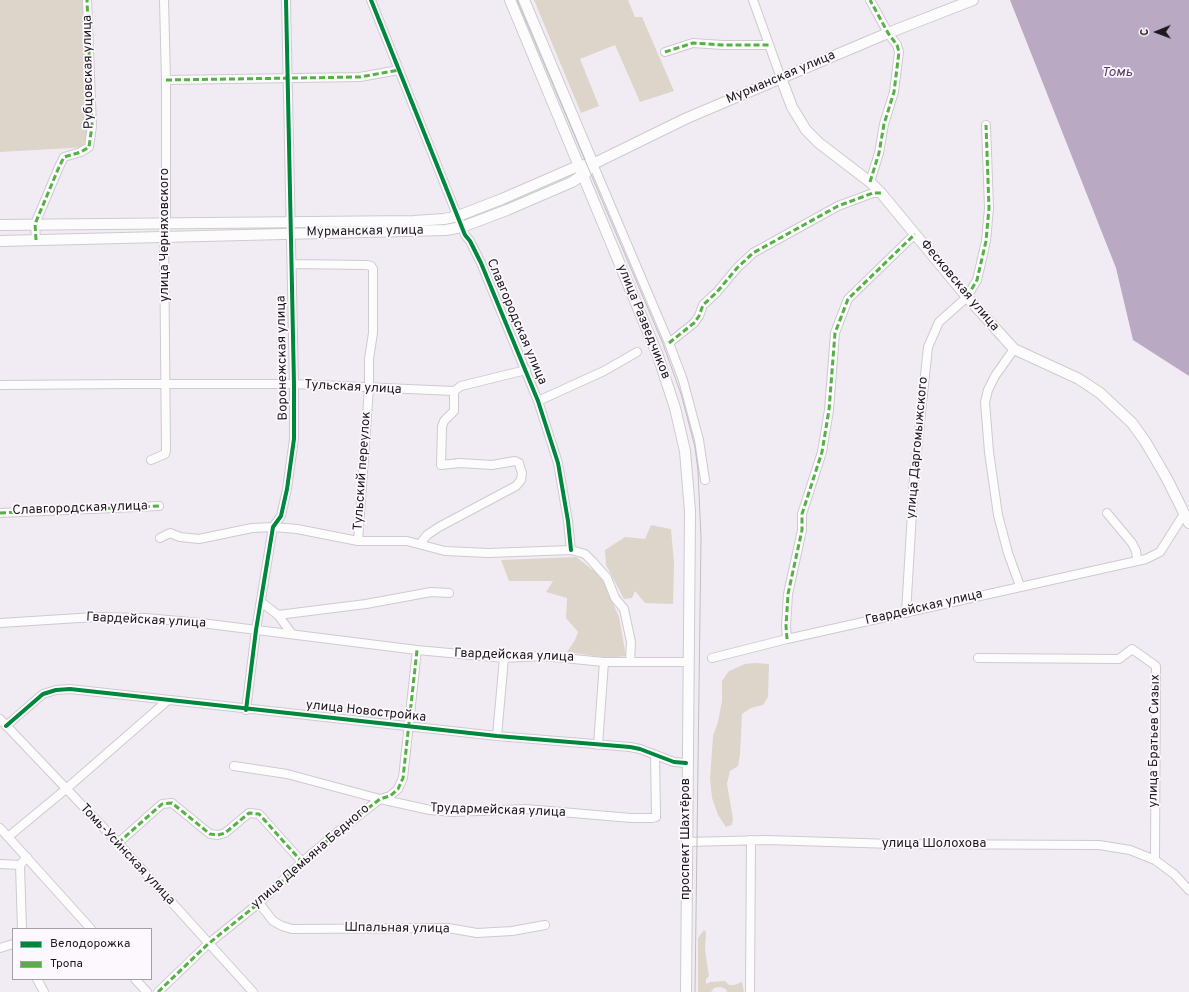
<!DOCTYPE html>
<meta charset="utf-8">
<style>
body{margin:0}
#map{position:relative;width:1189px;height:992px;overflow:hidden;background:#f1ecf4;font-family:Overpass,sans-serif}
canvas{display:block}
.legend{position:absolute;left:12px;top:928px;width:140px;height:52px;box-sizing:border-box;background:#fcf8fe;border:1px solid #a39fa4;margin:0;padding:5px 7px;list-style:none;font-size:12px;color:#1d191e}
.legend li{display:flex;align-items:center;gap:8px;height:20px}
.legend b{width:20px;border:1px solid #a39fa4}
.north{position:absolute;left:1137px;top:12px;width:40px;height:40px;-webkit-text-stroke:3px #fcf8fe;paint-order:stroke;rotate:269deg;font-size:11px;font-weight:700;line-height:16px;text-align:center;color:#1d191e}
.north::after{content:'';display:block;margin:auto;width:14px;height:18px;background:#1d191e;clip-path:polygon(50% 0,100% 100%,50% 72%,0 100%)}
</style>
<div id="map">
<canvas width="1189" height="992"></canvas>
<ul class="legend">
<li><b style="height:5px;background:#00873e"></b>Велодорожка</li>
<li><b style="height:5px;background:#55b145"></b>Тропа</li>
</ul>
<div class="north">С</div>
</div>
<script>
const ctx = document.querySelector('canvas').getContext('2d');
ctx.lineJoin = 'round';
function paint(path, color) {
  ctx.fillStyle = color;
  ctx.fill(path, 'evenodd');
}
function poly(rows) {
  const path = new Path2D();
  for (const r of rows) {
    path.moveTo(r[0], r[1]);
    for (let i = 2; i < r.length; i += 2) path.lineTo(r[i], r[i + 1]);
  }
  return path;
}
function stroke(path, color, width, dash) {
  ctx.strokeStyle = color;
  ctx.lineWidth = width;
  ctx.lineCap = dash ? 'butt' : 'round';
  ctx.setLineDash(dash || []);
  ctx.stroke(path);
}
function label(font, color, halo, rows, align = 'center') {
  ctx.font = font + ' Overpass,sans-serif';
  ctx.lineWidth = 3.5;
  ctx.setLineDash([]);
  ctx.textBaseline = 'middle';
  ctx.strokeStyle = halo;
  ctx.fillStyle = color;
  for (const [text, x, y, turn = 0] of rows) {
    ctx.save();
    ctx.translate(x, y);
    ctx.rotate((+turn || 0) * Math.PI / 180);
    ctx.textAlign = isNaN(turn) ? turn : align;
    if (halo) ctx.strokeText(text, 0, 0);
    ctx.fillText(text, 0, 0);
    ctx.restore();
  }
}
paint(poly([
 [0,0,83,0,88,108,88,147,0,152],
 [534,0,628,0,635,17,642,17,674,91,640,102,615,45,580,59,599,106,581,113],
 [651,525,671,529,674,563,673,604,645,603,635,591,632,598,624,599,606,565,605,550,625,537,645,539],
 [576,557,601,576,619,617,626,656,609,658,567,652,575,640,578,632,566,618,567,598,546,592,553,581,509,581,501,560],
 [755,663,769,664,768,697,763,705,751,708,742,714,740,755,738,766,730,771,727,784,733,819,732,825,726,827,718,815,712,798,710,779,713,736,718,722,722,701,722,681,729,671,745,664],
 [704,930,706,932,705,950,709,976,706,979,706,984,710,982,725,981,729,985,734,985,742,982,744,992,727,992,726,989,720,987,714,988,711,992,698,992,698,938]
]), '#ddd5ca');
paint(poly([
 [1010,0,1189,0,1189,376,1133,340,1116,268]
]), '#baa9c2');
const minor = poly([
 [371,0,465,235,470,241,481,263,538,401,558,463,568,521,571,550],
 [753,0,781,78],
 [665,52,693,43,723,45,769,45],
 [166,80,360,77,399,70],
 [593,164,669,343,683,380,699,440,705,480],
 [870,182,879,153,884,124,894,92,899,52,897,45,888,33,870,0],
 [36,240,35,224,59,167,64,157,81,152,89,147,92,126,87,0],
 [292,264,367,265,371,266,373,269,373,333,369,359,369,388,358,541],
 [669,343,694,323,699,316,703,305,717,292,737,268,753,253,838,206,873,193,881,193],
 [1014,349,995,376,988,390,985,402,989,452,998,515,1008,553,1020,586],
 [0,385,129,384,294,384,454,391,461,386,526,370],
 [538,401,604,371,637,352],
 [151,460,165,454,166,450,164,237,166,224,166,80,164,0],
 [0,513,159,506],
 [1107,513,1132,543,1136,551,1137,559],
 [160,538,170,533,180,537,199,539,252,528,273,527,297,529,358,541,407,541,445,551,488,553,571,550,585,554,592,561,607,578,615,598,624,609,631,642,630,662],
 [420,544,427,535,439,527,516,486,521,480,522,473,520,467,519,463,515,461,492,465,460,463,441,465,442,427,444,421,454,411,454,391],
 [261,602,278,615,292,634],
 [906,613,914,479,928,347,939,322,967,297,977,280,981,263,986,241,989,208,986,125],
 [278,615,366,604,431,592,449,593],
 [0,623,95,617,146,618,201,623,417,650,504,658,543,656,604,662,689,662],
 [787,639,786,626,788,594,802,530,802,514,822,452,829,410,835,333,848,299,915,234],
 [712,658,787,639,1146,559,1160,552,1184,514],
 [978,658,1119,659,1132,649,1156,666,1155,860],
 [246,710,256,630,273,527,281,516,287,489,294,439,294,384,286,0],
 [0,719,118,843,253,992],
 [6,726,43,694,56,690,70,689,497,736,630,747,640,749,674,762,686,763],
 [497,736,504,658],
 [598,745,604,662],
 [234,766,287,774,380,799,430,810,453,812,526,809,631,818,652,818,656,817,656,815,655,755],
 [0,828,91,929],
 [8,837,66,789,167,701],
 [686,842,767,840,893,844,1099,845,1130,850,1155,860,1174,874,1189,890],
 [118,843,162,804,172,803,210,834,218,835,225,833,249,813,259,814,302,862],
 [0,864,20,865],
 [259,903,273,921,282,926,292,929,448,928,477,933,512,931,545,925],
 [22,929,20,865,27,857],
 [0,948,13,944],
 [37,979,44,992],
 [135,979,147,992],
 [158,992,208,944,259,903,302,862,340,830,380,799,390,796,398,789,403,778,417,650],
 [750,992,751,840]
]);
const major = poly([
 [510,0,658,356,675,408,685,451,690,511,686,992],
 [524,0,593,164],
 [781,78,792,107,806,130,819,143,870,182,881,193,967,297,1014,349,1079,379,1100,393,1132,423,1145,441,1166,477,1189,523],
 [0,225,414,221,444,219,458,216,502,199,578,166,593,164,687,118,888,33,973,0],
 [0,241,446,230,462,227,507,210,572,182,587,172]
]);
stroke(minor, '#cecad0', 10);
stroke(major, '#cecad0', 12);
stroke(minor, '#fdfcfd', 8);
stroke(major, '#fdfcfd', 10);
stroke(poly([
 [517,0,663,344,681,394,695,447,698,471,701,538,695,992]
]), '#c0bec0', 1);
stroke(poly([
 [665,52,693,43,723,45,769,45],
 [166,80,360,77,399,70],
 [870,182,879,153,884,124,894,92,899,52,897,45,888,33,870,0],
 [36,240,35,224,59,167,64,157,81,152,89,147,92,126,87,0],
 [967,297,977,280,986,241,989,208,986,125],
 [669,343,694,323,699,316,703,305,717,292,737,268,753,253,838,206,873,193,881,193],
 [0,513,159,506],
 [787,639,786,626,788,594,802,530,802,514,822,452,829,410,835,333,848,299,915,234],
 [118,843,162,804,172,803,210,834,218,835,225,833,249,813,259,814,302,862],
 [158,992,208,944,259,903,302,862,340,830,380,799,390,796,398,789,403,778,417,650]
]), '#55b145', 3, [6, 3]);
stroke(poly([
 [371,0,465,235,470,241,481,263,538,401,558,463,568,521,571,550],
 [246,710,256,630,273,527,281,516,287,489,294,439,294,384,286,0],
 [6,726,43,694,56,690,70,689,497,736,630,747,640,749,674,762,686,763]
]), '#00873e', 4);
label('13px', '#1d191e', '#fcf8fe', [
 ["Рубцовская улица",89,72,-91],
 ["Мурманская улица",781,78,-23],
 ["Мурманская улица",365,232,-1],
 ["улица Черняховского",165,235,-90],
 ["Фесковская улица",959,286,50],
 ["Славгородская улица",516,322,67],
 ["улица Разведчиков",643,322,68],
 ["Воронежская улица",283,358,-91],
 ["Тульская улица",353,388,3],
 ["улица Даргомыжского",918,448,-85],
 ["Тульский переулок",363,471,-86],
 ["Славгородская улица",80,509,-2],
 ["Гвардейская улица",924,608,-13],
 ["Гвардейская улица",146,621,3],
 ["Гвардейская улица",514,656,2],
 ["улица Новостройка",366,712,6],
 ["улица Братьев Сизых",1155,741,-89],
 ["Трудармейская улица",498,811,2],
 ["проспект Шахтёров",686,839,-90],
 ["улица Шолохова",934,844],
 ["Томь-Усинская улица",127,855,47],
 ["улица Демьяна Бедного",311,857,-41],
 ["Шпальная улица",397,929,1]
]);
label('italic 14px', '#5f3e6c', '#fcf8fe', [
 ["Томь",1117,73]
]);
</script>
